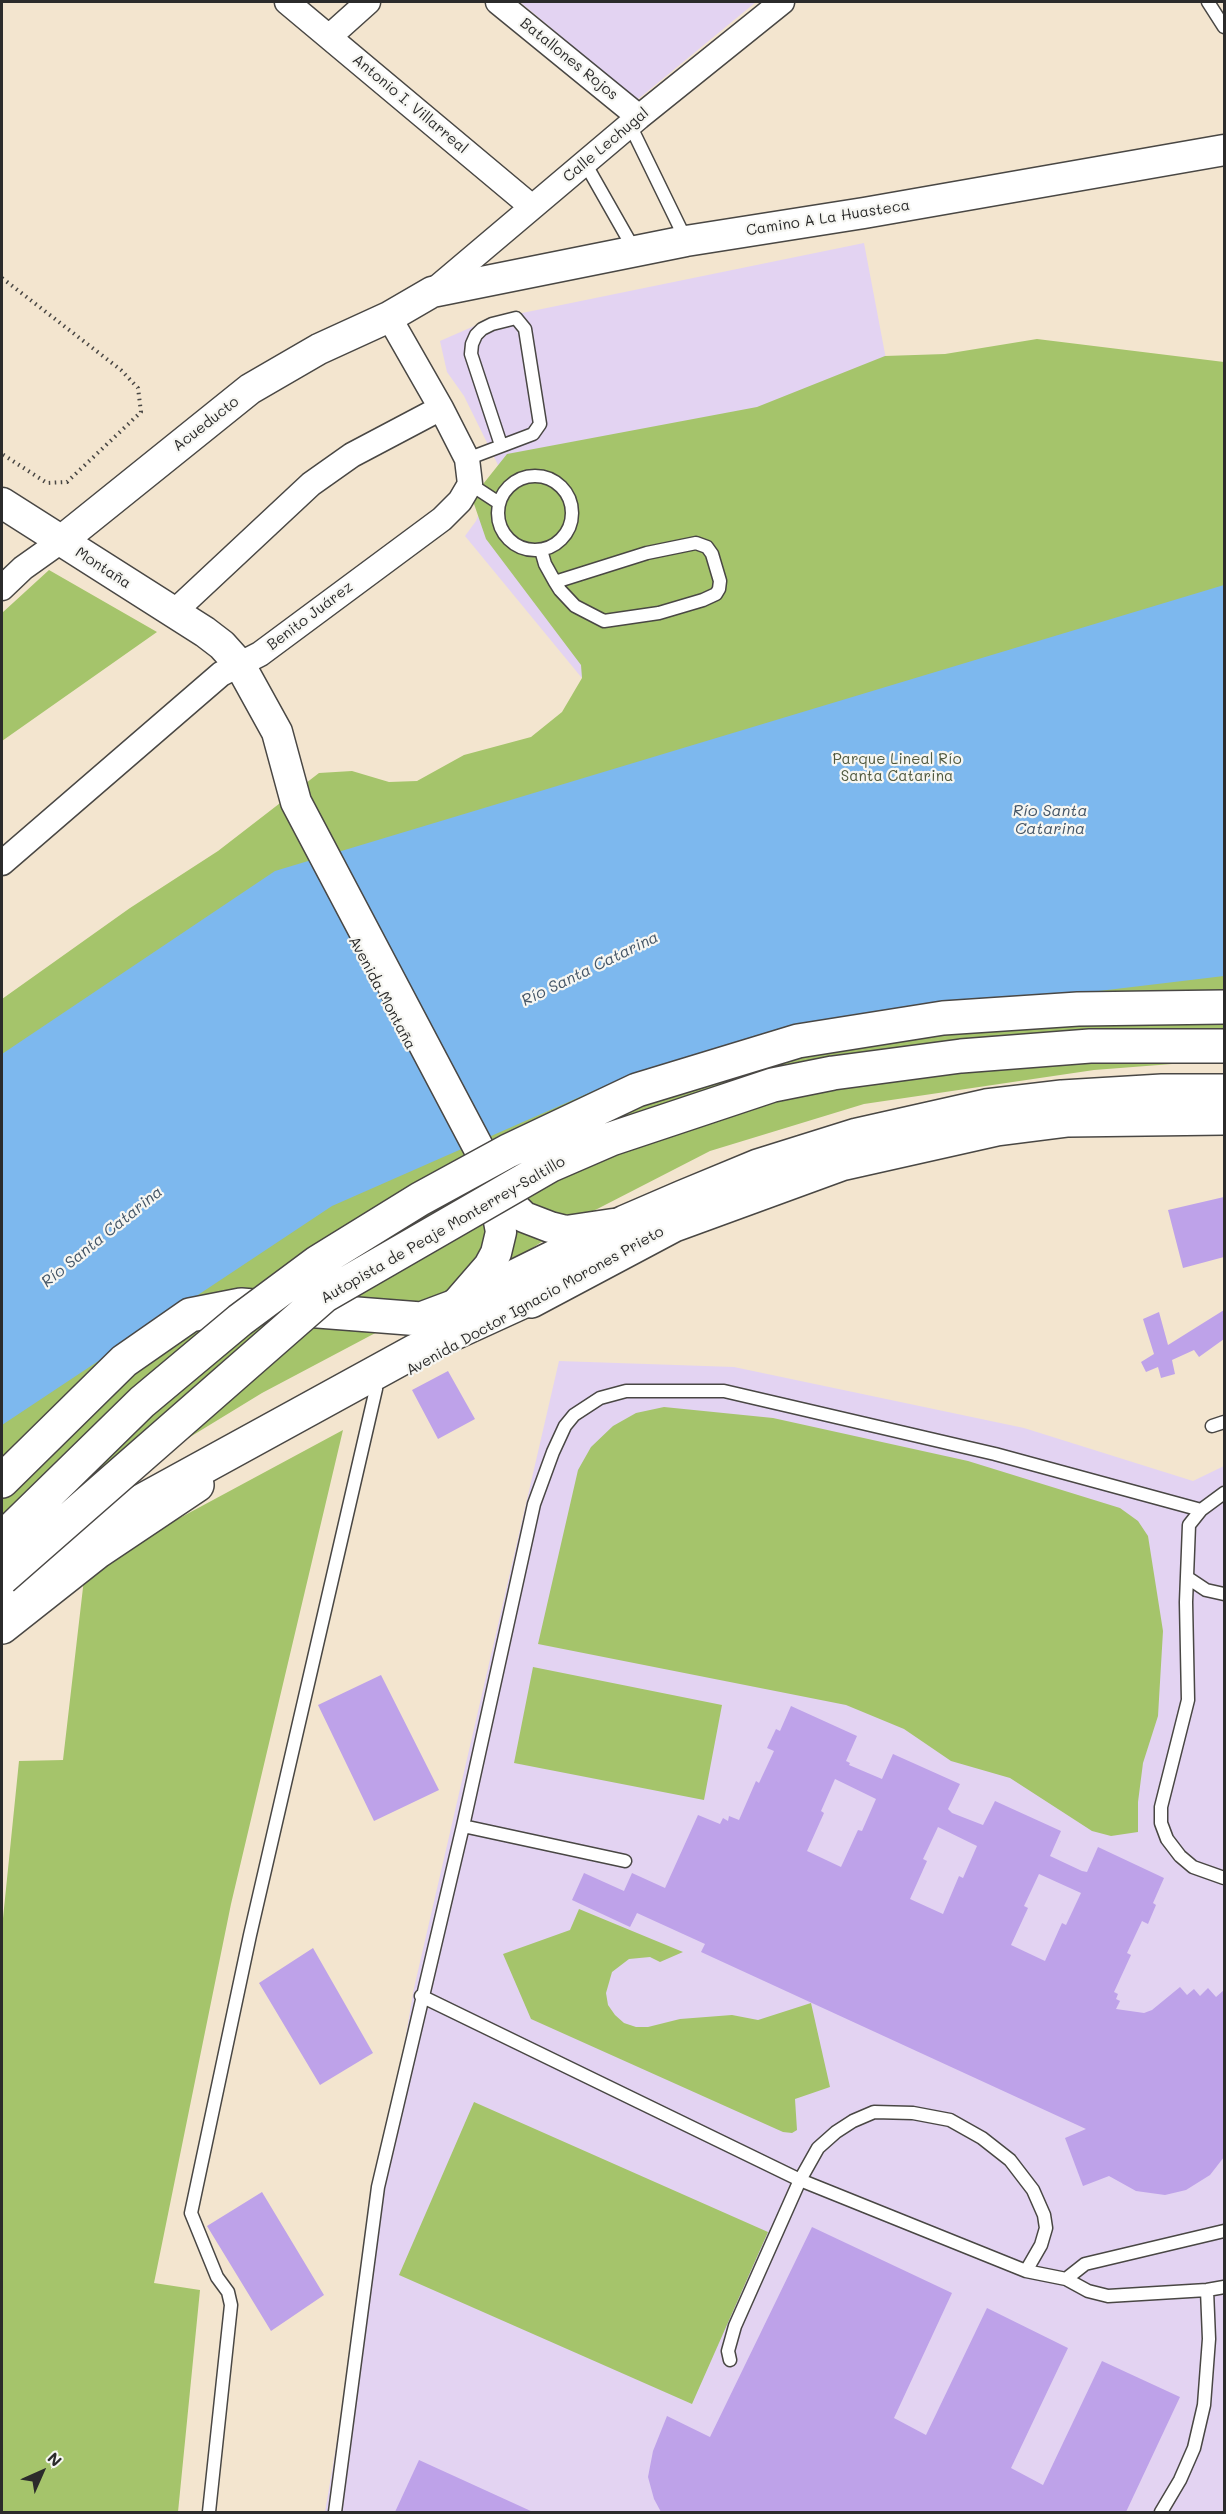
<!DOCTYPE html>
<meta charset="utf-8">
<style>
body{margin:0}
#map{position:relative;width:1226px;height:2514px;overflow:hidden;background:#f3e5cf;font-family:Mali,sans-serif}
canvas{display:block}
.frame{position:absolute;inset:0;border:3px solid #2b2b2b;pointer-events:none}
.north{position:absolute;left:12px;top:2442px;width:60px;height:60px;-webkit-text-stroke:4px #f6f6f2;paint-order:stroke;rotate:45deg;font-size:16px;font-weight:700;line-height:24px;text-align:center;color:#2b2b2b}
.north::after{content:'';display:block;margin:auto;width:21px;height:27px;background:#2b2b2b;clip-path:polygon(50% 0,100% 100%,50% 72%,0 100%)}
</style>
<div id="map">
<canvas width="1226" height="2514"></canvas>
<div class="frame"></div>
<div class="north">N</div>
</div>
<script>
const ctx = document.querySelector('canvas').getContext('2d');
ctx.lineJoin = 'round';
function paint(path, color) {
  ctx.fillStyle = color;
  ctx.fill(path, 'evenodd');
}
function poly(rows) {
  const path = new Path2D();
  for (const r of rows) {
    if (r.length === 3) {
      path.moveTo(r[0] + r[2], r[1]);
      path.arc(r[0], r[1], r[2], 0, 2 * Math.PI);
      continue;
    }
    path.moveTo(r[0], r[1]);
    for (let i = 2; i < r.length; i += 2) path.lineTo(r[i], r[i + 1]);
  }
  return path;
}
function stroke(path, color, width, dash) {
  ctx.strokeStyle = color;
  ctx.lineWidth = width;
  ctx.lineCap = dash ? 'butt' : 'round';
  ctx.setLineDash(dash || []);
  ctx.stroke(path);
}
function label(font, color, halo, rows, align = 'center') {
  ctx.font = font + ' Mali,sans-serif';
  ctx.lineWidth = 4.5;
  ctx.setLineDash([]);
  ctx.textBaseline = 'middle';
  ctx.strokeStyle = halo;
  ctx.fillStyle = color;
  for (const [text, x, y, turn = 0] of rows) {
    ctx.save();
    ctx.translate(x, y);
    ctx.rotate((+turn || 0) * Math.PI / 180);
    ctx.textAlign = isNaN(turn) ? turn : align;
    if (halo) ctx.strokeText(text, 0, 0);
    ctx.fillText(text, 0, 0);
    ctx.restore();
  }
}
paint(poly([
 [520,2,756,2,637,100],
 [864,243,886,359,586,683,465,536,476,521,498,465,464,396,447,372,440,341,488,320],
 [559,1361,734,1367,1024,1428,1193,1481,1224,1466,1224,2512,325,2512,414,1988]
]), '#e3d3f2');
paint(poly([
 [1037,339,1224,362,1224,1060,1094,1070,864,1104,710,1151,568,1224,528,1251,483,1276,262,1393,113,1484,2,1572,2,999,130,908,218,851,319,773,352,771,389,782,417,781,464,755,531,737,562,712,582,678,581,665,486,539,472,498,507,454,757,407,885,356,945,354],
 [49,570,157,632,2,741,2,613],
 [664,1407,773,1418,968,1461,1120,1508,1138,1521,1148,1536,1163,1631,1158,1716,1143,1763,1138,1802,1138,1832,1111,1836,1092,1831,1010,1778,951,1761,904,1729,846,1705,538,1644,578,1470,591,1447,613,1426,636,1413],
 [343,1430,231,1904,154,2283,200,2290,178,2512,2,2512,2,1928,19,1761,63,1760,84,1579,174,1521],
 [533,1667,722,1705,704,1800,514,1763],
 [579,1909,683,1952,660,1962,650,1957,629,1959,612,1972,606,1993,608,2005,615,2015,624,2023,636,2027,648,2027,680,2019,732,2015,758,2020,811,2003,830,2087,795,2099,797,2130,792,2133,783,2132,531,2019,503,1954,570,1930],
 [474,2102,768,2232,692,2404,399,2275]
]), '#a5c46b');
paint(poly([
 [1224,585,1224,976,882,1017,607,1085,332,1206,2,1425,2,1054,275,871]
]), '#7db8ee');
paint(poly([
 [1224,1197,1224,1257,1183,1268,1168,1210],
 [1224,1310,1224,1339,1199,1357,1194,1350,1172,1360,1175,1374,1161,1378,1158,1367,1146,1372,1141,1362,1154,1354,1143,1319,1159,1312,1168,1345],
 [448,1371,475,1419,438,1439,412,1390],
 [381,1675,439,1790,374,1821,318,1705],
 [791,1706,857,1736,846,1761,850,1763,849,1765,882,1779,893,1754,960,1784,948,1809,952,1813,983,1825,995,1801,1061,1831,1050,1856,1082,1871,1087,1872,1098,1847,1164,1878,1153,1903,1156,1905,1148,1924,1142,1921,1127,1953,1131,1955,1114,1992,1118,1994,1116,1999,1120,2001,1116,2009,1144,2013,1152,2010,1180,1987,1187,1995,1194,1989,1200,1996,1208,1988,1216,1997,1224,1990,1224,2157,1210,2175,1186,2190,1165,2195,1136,2191,1109,2176,1083,2186,1065,2138,1086,2129,701,1952,705,1944,637,1913,630,1927,572,1900,584,1873,624,1891,632,1873,665,1888,698,1815,720,1824,723,1818,728,1821,729,1816,739,1820,756,1781,759,1783,774,1751,767,1748,776,1729,780,1731],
 [835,1779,876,1799,862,1831,858,1830,841,1867,807,1851,824,1813,821,1811],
 [938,1827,977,1846,963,1878,959,1876,943,1914,910,1899,927,1861,923,1859],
 [1039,1874,1081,1893,1066,1925,1062,1923,1045,1961,1011,1945,1028,1908,1024,1906],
 [313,1948,373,2053,320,2085,259,1983],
 [262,2192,324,2295,271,2331,207,2226],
 [812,2227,952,2293,894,2418,926,2435,987,2308,1068,2348,1011,2468,1043,2485,1102,2361,1180,2397,1126,2512,661,2512,654,2499,648,2477,653,2451,667,2416,710,2437],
 [419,2460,533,2512,395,2512]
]), '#bea2e9');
const service = poly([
 [1208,2,1224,27],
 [630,125,686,240],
 [585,163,635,251],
 [467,459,533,434,540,424,525,329,516,318,492,324,482,329,476,335,472,344,471,354,501,445],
 [535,513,37],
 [470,484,499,503],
 [541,550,545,564,555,582,560,590,575,606,604,621,659,613,703,600,716,594,719,589,720,581,712,554,707,547,696,543,647,553,555,582],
 [1212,1426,1224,1422],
 [1224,1493,1201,1510,1189,1525,1186,1602,1188,1700,1161,1807,1161,1823,1167,1839,1180,1856,1193,1867,1224,1878],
 [1188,1578,1206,1590,1224,1594],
 [463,1826,625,1861],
 [421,1996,800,2180,1026,2271,1066,2279,1088,2291,1108,2296,1207,2290,1224,2287],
 [1066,2279,1085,2264,1224,2231],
 [730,2360,728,2351,735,2326,800,2180,818,2148,836,2132,853,2121,874,2112,913,2113,950,2120,982,2138,1010,2160,1033,2190,1044,2215,1046,2228,1041,2245,1026,2271],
 [209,2512,231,2305,228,2292,217,2277,191,2213,250,1935,376,1389],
 [335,2512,378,2187,463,1826,534,1504,553,1452,565,1426,574,1415,600,1398,626,1391,724,1391,995,1454,1201,1510],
 [1161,2512,1180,2480,1194,2448,1204,2405,1209,2339,1207,2290]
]);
const minor = poly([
 [287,2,532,207],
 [498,2,639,117],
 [329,37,368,2],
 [432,292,639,117,782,2],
 [2,588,23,568,61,541],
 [174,612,311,484,352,455,441,408],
 [2,863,221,674,260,654,442,519,460,501,470,484,467,459,441,408,389,317]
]);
const tertiary = poly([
 [2,503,205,632,222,645,240,665,277,732,296,802,505,1198,524,1217,550,1227,566,1231,613,1224],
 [61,541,250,389,319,349,389,317,432,292,686,241,864,213,1224,150],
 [456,1304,489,1266,496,1253,501,1232,498,1216,485,1187]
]);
const primary = poly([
 [531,1301,674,1225,841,1164,997,1129,1068,1120,1224,1118],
 [2,1481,124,1361,190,1315,241,1305,421,1319,453,1307,625,1222,683,1197,758,1166,857,1135,986,1106,1062,1097,1162,1091,1224,1091],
 [2,1627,97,1552,197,1485]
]);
const motorway = poly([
 [2,1603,48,1563,136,1504,415,1351,557,1286]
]);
stroke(service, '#494744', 15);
stroke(minor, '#494744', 27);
stroke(tertiary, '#494744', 33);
stroke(primary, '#494744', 36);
stroke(motorway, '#494744', 36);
stroke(poly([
 [2,278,121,370,138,388,141,412,67,482,47,483,2,454]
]), '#494744', 4, [1.5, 4.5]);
stroke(service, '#fff', 12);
stroke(minor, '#fff', 24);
stroke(tertiary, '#fff', 30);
stroke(primary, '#fff', 33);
stroke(motorway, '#fff', 33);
const motorwayBridge = poly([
 [2,1539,142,1402,240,1320,318,1262,420,1199,508,1151,637,1090,798,1041,943,1018,1078,1009,1224,1007],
 [2,1578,324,1296,551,1165,611,1139,773,1085,833,1073,961,1056,1090,1046,1224,1046]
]);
stroke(motorwayBridge, '#494744', 36, []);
stroke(motorwayBridge, '#fff', 33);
label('15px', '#2b2b2b', '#f6f6f2', [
 ["Batallones Rojos",569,59,39],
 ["Antonio I. Villarreal",410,104,40],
 ["Calle Lechugal",606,145,-40],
 ["Camino A La Huasteca",828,218,-9],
 ["Acueducto",206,424,-38],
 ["Montaña",103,568,33],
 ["Benito Juárez",310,616,-37],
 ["Avenida Montaña",382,993,62],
 ["Autopista de Peaje Monterrey-Saltillo",443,1230,-30],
 ["Avenida Doctor Ignacio Morones Prieto",535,1301,-29]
]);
label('15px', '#50593e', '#f6f6f2', [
 ["Parque Lineal Río",897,759],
 ["Santa Catarina",897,776]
]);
label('italic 16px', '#456', '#f6f6f2', [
 ["Río Santa",1050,811],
 ["Catarina",1050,829],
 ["Río Santa Catarina",590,969,-26],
 ["Río Santa Catarina",102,1237,-39]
]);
</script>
